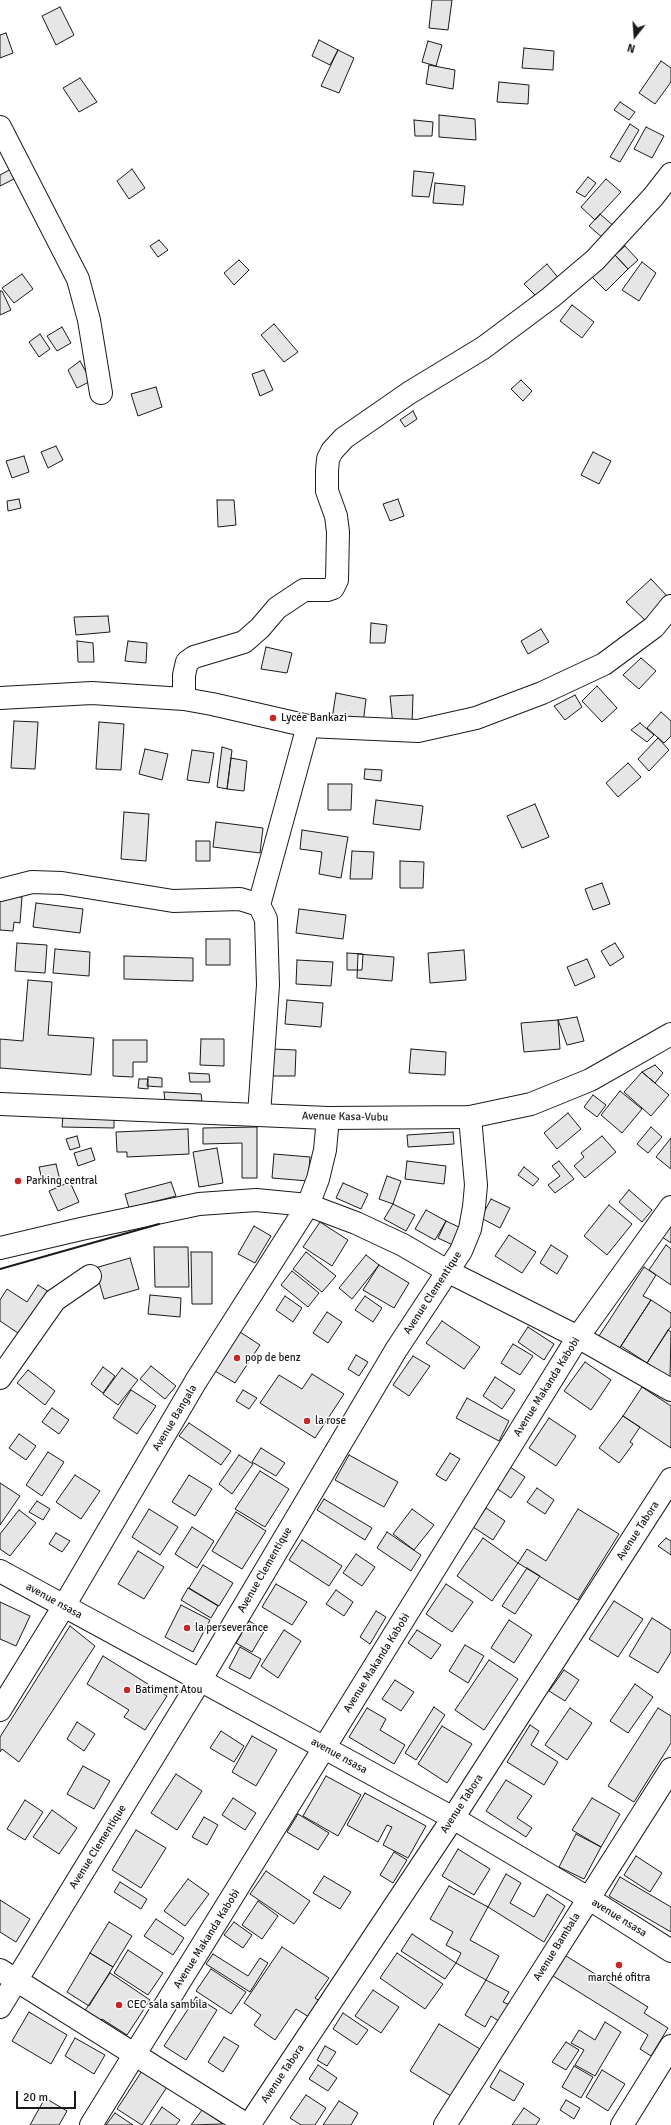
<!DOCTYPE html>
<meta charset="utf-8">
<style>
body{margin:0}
#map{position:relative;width:671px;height:2125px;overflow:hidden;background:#fff;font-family:Signika,sans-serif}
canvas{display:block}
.north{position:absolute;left:615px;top:16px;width:40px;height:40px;-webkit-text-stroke:3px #fff;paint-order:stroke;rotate:197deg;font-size:11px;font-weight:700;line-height:16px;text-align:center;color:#1a1a1a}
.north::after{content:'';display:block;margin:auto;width:14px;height:18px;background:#1a1a1a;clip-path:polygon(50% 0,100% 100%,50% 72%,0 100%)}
.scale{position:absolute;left:16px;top:2091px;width:60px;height:18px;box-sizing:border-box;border:2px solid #1a1a1a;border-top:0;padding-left:5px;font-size:12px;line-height:14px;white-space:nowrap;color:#1a1a1a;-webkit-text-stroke:3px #fff;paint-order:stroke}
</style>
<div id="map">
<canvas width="671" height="2125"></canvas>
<div class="north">N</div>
<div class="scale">20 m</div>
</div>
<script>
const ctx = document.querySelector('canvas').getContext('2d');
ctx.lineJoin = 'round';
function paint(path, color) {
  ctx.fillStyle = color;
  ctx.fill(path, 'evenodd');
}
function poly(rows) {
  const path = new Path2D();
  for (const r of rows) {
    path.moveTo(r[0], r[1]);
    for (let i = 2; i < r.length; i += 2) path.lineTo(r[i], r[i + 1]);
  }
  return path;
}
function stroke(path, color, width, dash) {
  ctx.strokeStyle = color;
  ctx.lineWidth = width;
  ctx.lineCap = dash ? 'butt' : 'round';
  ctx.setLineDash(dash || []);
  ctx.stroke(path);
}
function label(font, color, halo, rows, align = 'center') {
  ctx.font = font + ' Signika,sans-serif';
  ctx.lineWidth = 3;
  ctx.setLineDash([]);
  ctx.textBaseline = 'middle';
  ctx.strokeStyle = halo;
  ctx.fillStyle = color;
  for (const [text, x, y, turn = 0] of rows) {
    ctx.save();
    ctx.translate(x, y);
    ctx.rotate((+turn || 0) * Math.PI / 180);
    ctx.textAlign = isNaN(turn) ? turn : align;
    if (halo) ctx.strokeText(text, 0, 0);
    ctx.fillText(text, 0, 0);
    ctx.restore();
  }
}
const building = poly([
 [432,0,452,0,448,30,429,28,432,0],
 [60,7,74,35,56,45,42,16,60,7],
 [6,33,13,53,0,58,0,35,6,33],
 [319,40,338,50,330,65,312,56,319,40],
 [428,41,442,45,436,66,422,62,428,41],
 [524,48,554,51,553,70,522,68,524,48],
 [338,50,354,58,339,93,321,86,338,50],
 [661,61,671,68,671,82,655,104,639,93,661,61],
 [429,65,455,70,453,89,426,84,429,65],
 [80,78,97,102,79,112,63,88,80,78],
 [499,82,529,85,528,104,497,102,499,82],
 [620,102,635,112,629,120,614,110,620,102],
 [439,115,475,119,476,140,439,137,439,115],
 [414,120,433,122,432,136,415,136,414,120],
 [630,124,639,130,620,162,610,157,630,124],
 [646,127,664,136,652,158,634,149,646,127],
 [11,169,14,179,0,186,0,175,11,169],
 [132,169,145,188,129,199,117,181,132,169],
 [414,171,434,173,429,197,412,196,414,171],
 [588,177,596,183,585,197,576,192,588,177],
 [606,179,621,192,595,220,581,207,606,179],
 [435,183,465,186,463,205,433,203,435,183],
 [600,214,615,227,604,239,589,226,600,214],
 [159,240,168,250,158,257,150,246,159,240],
 [625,246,638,260,628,269,615,255,625,246],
 [615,255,628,269,606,291,591,276,615,255],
 [239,260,249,270,234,285,224,273,239,260],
 [642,262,656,273,639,301,622,290,642,262],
 [547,264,560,280,539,299,524,284,547,264],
 [22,274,33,289,14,303,2,288,22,274],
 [0,291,2,291,11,310,0,315,0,291],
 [572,305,594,322,582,338,560,321,572,305],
 [274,324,298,352,284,362,261,335,274,324],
 [62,327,71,343,57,351,47,336,62,327],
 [40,334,50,349,39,357,29,342,40,334],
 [80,361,91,381,77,388,68,370,80,361],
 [264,370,273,390,260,396,252,374,264,370],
 [521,380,532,391,523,401,511,389,521,380],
 [156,387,162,407,138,416,131,394,156,387],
 [413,411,417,419,405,427,400,420,413,411],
 [56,446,63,460,48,468,41,452,56,446],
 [593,452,611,461,599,484,581,475,593,452],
 [24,456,29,472,12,478,6,461,24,456],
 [19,499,21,508,8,511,7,501,19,499],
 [398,499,404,516,390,521,383,504,398,499],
 [217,500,234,500,236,525,218,527,217,500],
 [651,579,668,597,645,620,626,602,651,579],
 [108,616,110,632,76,635,74,617,108,616],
 [371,623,387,625,385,643,370,643,371,623],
 [541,629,549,642,528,654,521,641,541,629],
 [77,641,93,643,94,662,78,662,77,641],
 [128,641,147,643,146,663,125,661,128,641],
 [266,647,292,653,287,673,261,669,266,647],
 [641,658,656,671,639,689,623,675,641,658],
 [597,686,617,708,602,722,582,701,597,686],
 [336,693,366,699,363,724,332,719,336,693],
 [413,695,412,725,393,726,390,696,413,695],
 [575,695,582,707,565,720,554,706,575,695],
 [661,712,671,721,671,736,664,743,647,728,661,712],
 [14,721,38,722,35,769,11,768,14,721],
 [99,722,124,724,121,770,96,769,99,722],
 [640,723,654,735,647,742,631,730,640,723],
 [658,738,669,750,649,771,638,759,658,738],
 [222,747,232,750,227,789,217,787,222,747],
 [145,749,168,754,162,780,139,774,145,749],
 [192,750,214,753,209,783,187,780,192,750],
 [231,758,247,761,244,791,227,789,231,758],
 [628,763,641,777,618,797,606,783,628,763],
 [365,769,382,770,381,781,364,779,365,769],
 [328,784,352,784,351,810,328,810,328,784],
 [376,800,423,806,420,830,373,824,376,800],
 [535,804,549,837,522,848,507,816,535,804],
 [124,812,149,814,146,861,121,859,124,812],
 [216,822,263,828,260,853,213,847,216,822],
 [302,830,348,837,341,878,319,874,322,852,300,849,302,830],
 [196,841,210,841,210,861,196,861,196,841],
 [352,851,374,852,372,879,350,879,352,851],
 [400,861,424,862,423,888,400,888,400,861],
 [602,883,610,904,593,910,585,889,602,883],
 [0,895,22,897,20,923,14,922,13,931,0,930,0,895],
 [36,903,83,909,80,933,33,927,36,903],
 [299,909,346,915,343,939,296,933,299,909],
 [206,939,230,939,230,965,206,965,206,939],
 [17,943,47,945,45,973,15,971,17,943],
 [615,943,624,957,610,966,601,951,615,943],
 [55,949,90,952,89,976,53,973,55,949],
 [464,950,466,980,430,983,428,953,464,950],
 [347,953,363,954,362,970,347,970,347,953],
 [358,954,394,957,392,981,357,978,358,954],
 [124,956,193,958,193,981,124,979,124,956],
 [587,959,595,977,575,986,567,967,587,959],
 [297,960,333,962,331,986,296,984,297,960],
 [28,980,52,982,48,1035,94,1038,91,1075,0,1068,0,1039,23,1041,28,980],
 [287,1000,323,1003,321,1027,285,1024,287,1000],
 [577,1017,584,1041,567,1045,558,1020,577,1017],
 [558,1020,560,1049,524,1052,521,1023,558,1020],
 [201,1039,224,1039,224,1066,200,1065,201,1039],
 [113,1040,147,1040,147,1062,133,1062,133,1077,113,1076,113,1040],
 [272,1049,296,1050,295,1076,272,1076,272,1049],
 [411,1049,446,1052,445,1075,409,1073,411,1049],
 [655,1065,663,1073,655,1083,642,1072,655,1065],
 [642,1072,669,1095,651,1116,624,1092,642,1072],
 [189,1073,209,1074,210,1082,190,1082,189,1073],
 [148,1077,162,1078,162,1087,147,1086,148,1077],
 [139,1079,148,1079,148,1089,138,1088,139,1079],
 [620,1091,642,1109,622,1133,601,1115,620,1091],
 [164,1092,201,1094,202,1101,165,1101,164,1092],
 [593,1095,606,1105,597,1117,584,1107,593,1095],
 [568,1113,581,1129,557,1149,544,1133,568,1113],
 [63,1115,114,1116,114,1128,62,1127,63,1115],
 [257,1127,257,1178,242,1178,242,1143,203,1144,203,1128,257,1127],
 [651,1127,662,1137,648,1153,637,1144,651,1127],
 [188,1129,189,1154,127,1157,127,1152,117,1152,116,1132,188,1129],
 [453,1132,454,1144,408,1147,407,1135,453,1132],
 [77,1136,80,1147,70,1150,66,1139,77,1136],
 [602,1136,616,1152,585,1178,574,1166,584,1157,581,1153,602,1136],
 [671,1138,671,1169,656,1157,671,1138],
 [91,1148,95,1160,78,1166,74,1153,91,1148],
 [217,1148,223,1183,199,1187,193,1152,217,1148],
 [274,1154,310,1157,308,1181,272,1178,274,1154],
 [407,1161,446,1166,444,1184,405,1179,407,1161],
 [559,1161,574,1179,555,1193,548,1185,560,1176,552,1166,559,1161],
 [56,1164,60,1180,43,1184,39,1167,56,1164],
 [524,1167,539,1179,533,1186,518,1175,524,1167],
 [387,1176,401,1181,393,1204,379,1199,387,1176],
 [70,1182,79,1202,58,1211,49,1191,70,1182],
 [171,1182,176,1196,129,1208,125,1194,171,1182],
 [343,1183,368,1194,361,1209,336,1198,343,1183],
 [629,1190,652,1210,642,1222,619,1202,629,1190],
 [491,1199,510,1208,500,1228,481,1218,491,1199],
 [393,1204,415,1215,406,1231,384,1219,393,1204],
 [609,1205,632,1224,607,1255,584,1236,609,1205],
 [426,1210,446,1221,435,1240,415,1229,426,1210],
 [446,1221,463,1229,455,1246,438,1238,446,1221],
 [320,1222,348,1240,332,1266,303,1247,320,1222],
 [671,1224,671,1243,662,1237,671,1224],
 [254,1226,271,1236,255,1263,238,1254,254,1226],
 [509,1235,536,1252,522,1273,495,1256,509,1235],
 [551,1245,568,1256,557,1274,540,1263,551,1245],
 [666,1245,671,1249,671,1285,649,1270,666,1245],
 [154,1247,188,1247,189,1287,155,1287,154,1247],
 [191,1252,212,1252,212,1304,192,1304,191,1252],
 [306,1252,336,1276,322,1292,293,1269,306,1252],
 [366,1255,379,1265,352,1299,339,1288,366,1255],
 [130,1258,139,1289,104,1299,95,1268,130,1258],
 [379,1265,409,1283,394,1308,363,1290,379,1265],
 [644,1267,656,1275,643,1296,651,1300,619,1349,599,1336,644,1267],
 [292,1271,319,1293,308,1307,281,1285,292,1271],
 [38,1285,49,1292,21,1335,0,1321,0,1300,7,1289,27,1302,38,1285],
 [150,1295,181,1298,180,1317,148,1314,150,1295],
 [285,1296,302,1308,293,1322,276,1310,285,1296],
 [365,1296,382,1308,373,1322,355,1310,365,1296],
 [651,1300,671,1313,671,1326,647,1363,621,1346,651,1300],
 [327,1312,342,1322,328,1343,313,1333,327,1312],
 [442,1321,480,1347,464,1369,426,1343,442,1321],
 [528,1327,554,1344,544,1360,518,1342,528,1327],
 [668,1330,671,1332,670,1378,647,1363,668,1330],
 [240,1332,260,1345,235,1383,215,1371,240,1332],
 [513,1344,533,1356,520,1375,501,1363,513,1344],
 [356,1355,368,1362,359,1376,348,1369,356,1355],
 [413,1356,430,1366,409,1396,393,1385,413,1356],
 [585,1362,611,1380,591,1410,564,1391,585,1362],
 [151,1366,176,1386,165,1399,140,1379,151,1366],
 [103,1367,115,1376,103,1393,91,1384,103,1367],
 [122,1368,138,1380,118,1405,103,1394,122,1368],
 [28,1370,55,1391,45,1405,17,1383,28,1370],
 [312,1374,344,1394,315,1438,260,1403,279,1375,302,1389,312,1374],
 [495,1377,515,1390,502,1409,483,1396,495,1377],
 [642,1387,671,1406,671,1448,623,1416,642,1387],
 [131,1390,156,1406,137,1434,113,1418,131,1390],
 [243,1390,257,1398,249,1409,236,1401,243,1390],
 [467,1398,509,1421,499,1441,456,1418,467,1398],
 [52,1408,69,1420,59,1434,42,1422,52,1408],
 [623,1416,640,1427,630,1442,633,1444,619,1463,599,1448,623,1416],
 [549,1418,576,1436,556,1466,529,1448,549,1418],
 [189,1423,231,1451,221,1465,179,1436,189,1423],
 [19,1434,36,1446,26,1460,9,1448,19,1434],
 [261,1448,285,1463,276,1476,252,1462,261,1448],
 [48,1452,64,1462,42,1496,26,1485,48,1452],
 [450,1453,460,1459,446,1481,436,1475,450,1453],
 [239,1455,253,1464,232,1494,219,1484,239,1455],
 [349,1455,398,1482,384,1507,335,1480,349,1455],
 [510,1467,525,1477,511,1498,496,1488,510,1467],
 [260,1471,289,1489,265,1527,235,1509,260,1471],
 [75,1475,100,1491,81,1519,56,1502,75,1475],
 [189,1475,212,1489,195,1516,172,1502,189,1475],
 [0,1483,20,1496,0,1525,0,1483],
 [537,1488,554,1500,545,1514,527,1502,537,1488],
 [324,1499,372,1528,365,1540,317,1510,324,1499],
 [37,1501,50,1509,43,1520,29,1512,37,1501],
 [486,1508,505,1521,493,1540,473,1527,486,1508],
 [149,1509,178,1527,160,1555,132,1537,149,1509],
 [412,1509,434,1525,414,1550,393,1534,412,1509],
 [578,1509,619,1534,578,1600,518,1563,527,1549,546,1561,578,1509],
 [19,1510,36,1523,10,1556,0,1549,0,1534,19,1510],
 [236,1512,266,1531,242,1569,212,1551,236,1512],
 [192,1527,214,1541,197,1568,175,1554,192,1527],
 [387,1532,421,1555,411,1571,377,1548,387,1532],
 [56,1533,70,1541,62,1552,49,1544,56,1533],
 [483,1538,518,1563,492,1601,457,1576,483,1538],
 [666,1538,671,1541,671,1555,658,1546,666,1538],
 [302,1540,342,1566,329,1586,289,1560,302,1540],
 [138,1551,164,1567,144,1599,118,1584,138,1551],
 [356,1554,375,1567,362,1586,343,1573,356,1554],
 [203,1565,233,1583,219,1606,189,1588,203,1565],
 [527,1568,540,1576,515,1614,502,1606,527,1568],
 [276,1584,307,1602,292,1625,262,1607,276,1584],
 [446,1584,473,1602,452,1632,426,1614,446,1584],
 [188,1588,218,1606,211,1618,181,1600,188,1588],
 [336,1590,353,1602,344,1616,326,1604,336,1590],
 [614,1601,643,1619,618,1657,589,1639,614,1601],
 [0,1602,30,1616,16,1646,0,1639,0,1602],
 [181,1605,210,1620,193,1652,165,1637,181,1605],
 [376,1611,386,1617,370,1644,360,1637,376,1611],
 [652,1618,671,1630,671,1652,658,1673,629,1656,652,1618],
 [509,1620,532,1635,514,1663,491,1648,509,1620],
 [249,1621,265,1630,252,1652,236,1643,249,1621],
 [70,1626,95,1646,19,1762,2,1749,0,1752,0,1737,70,1626],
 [284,1630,301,1641,278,1678,261,1666,284,1630],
 [417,1630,441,1645,431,1659,408,1643,417,1630],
 [465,1645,484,1656,468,1683,449,1671,465,1645],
 [240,1647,261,1659,250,1679,229,1668,240,1647],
 [103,1656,167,1696,145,1730,124,1717,129,1710,87,1684,103,1656],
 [489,1660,518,1679,484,1730,455,1710,489,1660],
 [564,1670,579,1680,565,1701,549,1691,564,1670],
 [395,1680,414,1692,401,1711,382,1699,395,1680],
 [635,1684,653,1697,628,1733,610,1721,635,1684],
 [434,1707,445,1715,416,1760,405,1753,434,1707],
 [367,1708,386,1719,380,1730,405,1745,394,1764,349,1737,367,1708],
 [570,1708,592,1723,567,1760,545,1745,570,1708],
 [658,1708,671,1716,671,1743,634,1802,608,1786,658,1708],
 [77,1722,95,1734,84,1751,67,1739,77,1722],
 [530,1725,539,1731,531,1745,558,1762,544,1785,507,1762,530,1725],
 [442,1726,472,1744,447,1783,418,1764,442,1726],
 [221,1731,244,1746,234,1762,210,1748,221,1731],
 [252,1736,277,1750,256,1786,232,1772,252,1736],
 [83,1766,110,1781,94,1809,67,1794,83,1766],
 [176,1774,202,1791,177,1830,151,1813,176,1774],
 [326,1776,361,1795,338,1836,303,1816,326,1776],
 [506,1780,532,1796,517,1818,532,1828,526,1837,486,1811,506,1780],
 [365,1793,426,1826,408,1858,383,1845,392,1827,387,1825,378,1842,347,1825,365,1793],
 [233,1798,256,1813,245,1830,222,1815,233,1798],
 [592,1798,620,1814,601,1847,572,1830,592,1798],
 [25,1800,43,1812,25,1840,7,1829,25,1800],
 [52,1810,77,1828,59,1854,33,1837,52,1810],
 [298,1814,329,1833,318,1850,287,1832,298,1814],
 [204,1817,218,1825,207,1845,192,1837,204,1817],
 [136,1830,166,1848,141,1888,112,1870,136,1830],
 [576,1834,601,1847,584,1879,559,1867,576,1834],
 [458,1849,490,1869,474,1895,442,1876,458,1849],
 [394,1852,407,1860,393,1883,380,1875,394,1852],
 [636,1856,662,1873,650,1892,624,1875,636,1856],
 [266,1871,310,1901,294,1924,250,1894,266,1871],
 [506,1874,521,1883,510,1903,534,1917,547,1894,565,1906,544,1942,488,1907,506,1874],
 [324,1876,351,1892,340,1909,313,1893,324,1876],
 [620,1877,671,1907,671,1932,609,1896,620,1877],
 [188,1879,209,1894,185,1926,164,1911,188,1879],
 [120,1882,147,1899,141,1909,114,1892,120,1882],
 [449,1886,488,1907,470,1940,499,1956,486,1980,456,1963,461,1953,446,1945,453,1932,430,1919,449,1886],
 [0,1900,30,1919,16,1942,0,1932,0,1900],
 [258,1901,278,1916,262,1939,242,1925,258,1901],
 [156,1919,184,1938,173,1955,144,1936,156,1919],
 [109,1922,132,1936,113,1967,90,1953,109,1922],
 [234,1922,252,1935,243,1948,224,1935,234,1922],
 [412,1934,456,1963,445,1979,401,1951,412,1934],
 [282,1947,329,1978,315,1998,320,2001,309,2017,296,2009,275,2040,254,2025,261,2015,244,2003,282,1947],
 [128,1950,163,1973,148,1995,114,1973,128,1950],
 [90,1953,113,1967,89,2006,67,1992,90,1953],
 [397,1953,443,1984,425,2009,380,1978,397,1953],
 [213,1954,248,1976,260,1958,268,1963,250,1992,206,1964,213,1954],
 [563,1954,648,2007,644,2013,668,2028,651,2056,640,2049,648,2035,550,1974,563,1954],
 [211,1969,246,1992,231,2014,196,1991,211,1969],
 [110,1973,150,2000,127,2035,102,2019,99,2022,84,2012,110,1973],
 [486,1980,509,1992,503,2002,510,2005,500,2022,491,2016,485,2027,465,2015,486,1980],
 [373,1990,399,2007,381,2033,355,2016,373,1990],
 [196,1997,217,2010,186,2060,164,2046,196,1997],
 [29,2012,67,2035,51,2064,12,2041,29,2012],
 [343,2013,368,2030,357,2045,333,2029,343,2013],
 [605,2022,621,2032,595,2076,575,2065,584,2050,571,2043,579,2030,595,2040,605,2022],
 [439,2024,480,2049,451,2096,410,2071,439,2024],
 [224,2037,239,2046,223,2072,208,2062,224,2037],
 [75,2038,105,2055,94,2074,65,2056,75,2038],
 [566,2042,579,2050,566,2070,552,2062,566,2042],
 [325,2046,336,2052,327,2066,317,2060,325,2046],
 [318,2065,337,2078,328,2091,309,2079,318,2065],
 [574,2066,593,2077,581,2098,562,2087,574,2066],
 [500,2070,524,2084,514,2101,490,2087,500,2070],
 [602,2070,625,2084,608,2111,586,2097,602,2070],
 [142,2071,167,2087,142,2125,117,2109,142,2071],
 [306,2095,326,2108,315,2125,301,2125,290,2118,306,2095],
 [45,2098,67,2111,59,2125,30,2125,45,2098],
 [566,2100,580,2108,574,2119,560,2110,566,2100],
 [339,2101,358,2113,351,2125,323,2125,339,2101],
 [162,2107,180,2120,176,2125,150,2125,162,2107],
 [524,2108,540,2119,536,2125,512,2125,524,2108],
 [202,2110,223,2124,191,2125,202,2110],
 [115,2113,133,2125,106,2125,115,2113]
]);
paint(building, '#e6e6e6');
stroke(building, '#1a1a1a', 1);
const minor = poly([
 [0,127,78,279,89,320,101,393],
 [0,698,92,693,184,699,212,704,308,726,418,731,476,718,542,693,604,664,654,627,671,606],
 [184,699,184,675,187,662,194,657,244,642,260,628,277,608,304,590,327,590,333,588,337,580,338,532,336,516,327,491,327,471,328,459,332,451,344,438,409,393,483,348,550,298,595,260,653,197,671,174],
 [0,890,32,882,62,883,173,901,240,899,259,905],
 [259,1115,268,985,266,919,259,905,308,726],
 [0,1248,81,1229,199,1204,256,1200,308,1205,356,1223,403,1245,449,1272,578,1337,671,1390],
 [0,1378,55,1300,90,1276],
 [0,1571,453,1818,588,1898,671,1951],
 [0,1710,64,1606,196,1381,308,1205,318,1179,325,1150,328,1118],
 [0,1970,247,2125],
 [0,2007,201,1679,396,1350,461,1251,470,1229,474,1207,476,1185,470,1117],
 [91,2125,578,1337,671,1207],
 [249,2125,453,1818,671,1479],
 [445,2125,671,1769],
 [622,2125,671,2046]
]);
const highway = poly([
 [0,1104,328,1118,470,1117,531,1104,590,1080,671,1034]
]);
stroke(minor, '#1a1a1a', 24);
stroke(highway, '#1a1a1a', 24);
stroke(minor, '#fff', 22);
stroke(highway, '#fff', 22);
stroke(poly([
 [0,1269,159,1224]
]), '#1a1a1a', 2);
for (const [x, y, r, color] of [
 [273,718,4,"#c62828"],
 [18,1181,4,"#c62828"],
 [237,1358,4,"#c62828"],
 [307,1421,4,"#c62828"],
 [187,1628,4,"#c62828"],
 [127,1690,4,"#c62828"],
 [619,1965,4,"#c62828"],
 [119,2005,4,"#c62828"]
]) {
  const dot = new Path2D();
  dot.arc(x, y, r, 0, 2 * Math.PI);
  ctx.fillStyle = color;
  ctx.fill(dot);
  stroke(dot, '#fff', 1.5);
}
label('11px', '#1a1a1a', '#fff', [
 ["Lycée Bankazi",281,718],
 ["Parking central",26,1181],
 ["pop de benz",245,1358],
 ["la rose",315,1421],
 ["la perseverance",195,1628],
 ["Batiment Atou",135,1690],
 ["marché ofitra",619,1978,"center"],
 ["CEC sala sambila",127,2005]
], 'left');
label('11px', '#1a1a1a', '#fff', [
 ["Avenue Kasa-Vubu",345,1117,1],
 ["Avenue Clementique",433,1293,-57],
 ["Avenue Makanda Kabobi",547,1387,-58],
 ["Avenue Bangala",175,1418,-59],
 ["Avenue Tabora",638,1531,-57],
 ["Avenue Clementique",265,1570,-60],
 ["avenue nsasa",54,1601,29],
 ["Avenue Makanda Kabobi",377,1663,-58],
 ["avenue nsasa",339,1756,29],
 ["Avenue Tabora",462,1804,-57],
 ["Avenue Clementique",98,1847,-58],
 ["avenue nsasa",619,1918,32],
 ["Avenue Makanda Kabobi",207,1939,-58],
 ["Avenue Bambala",557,1947,-58],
 ["Avenue Tabora",283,2074,-56]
]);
</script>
